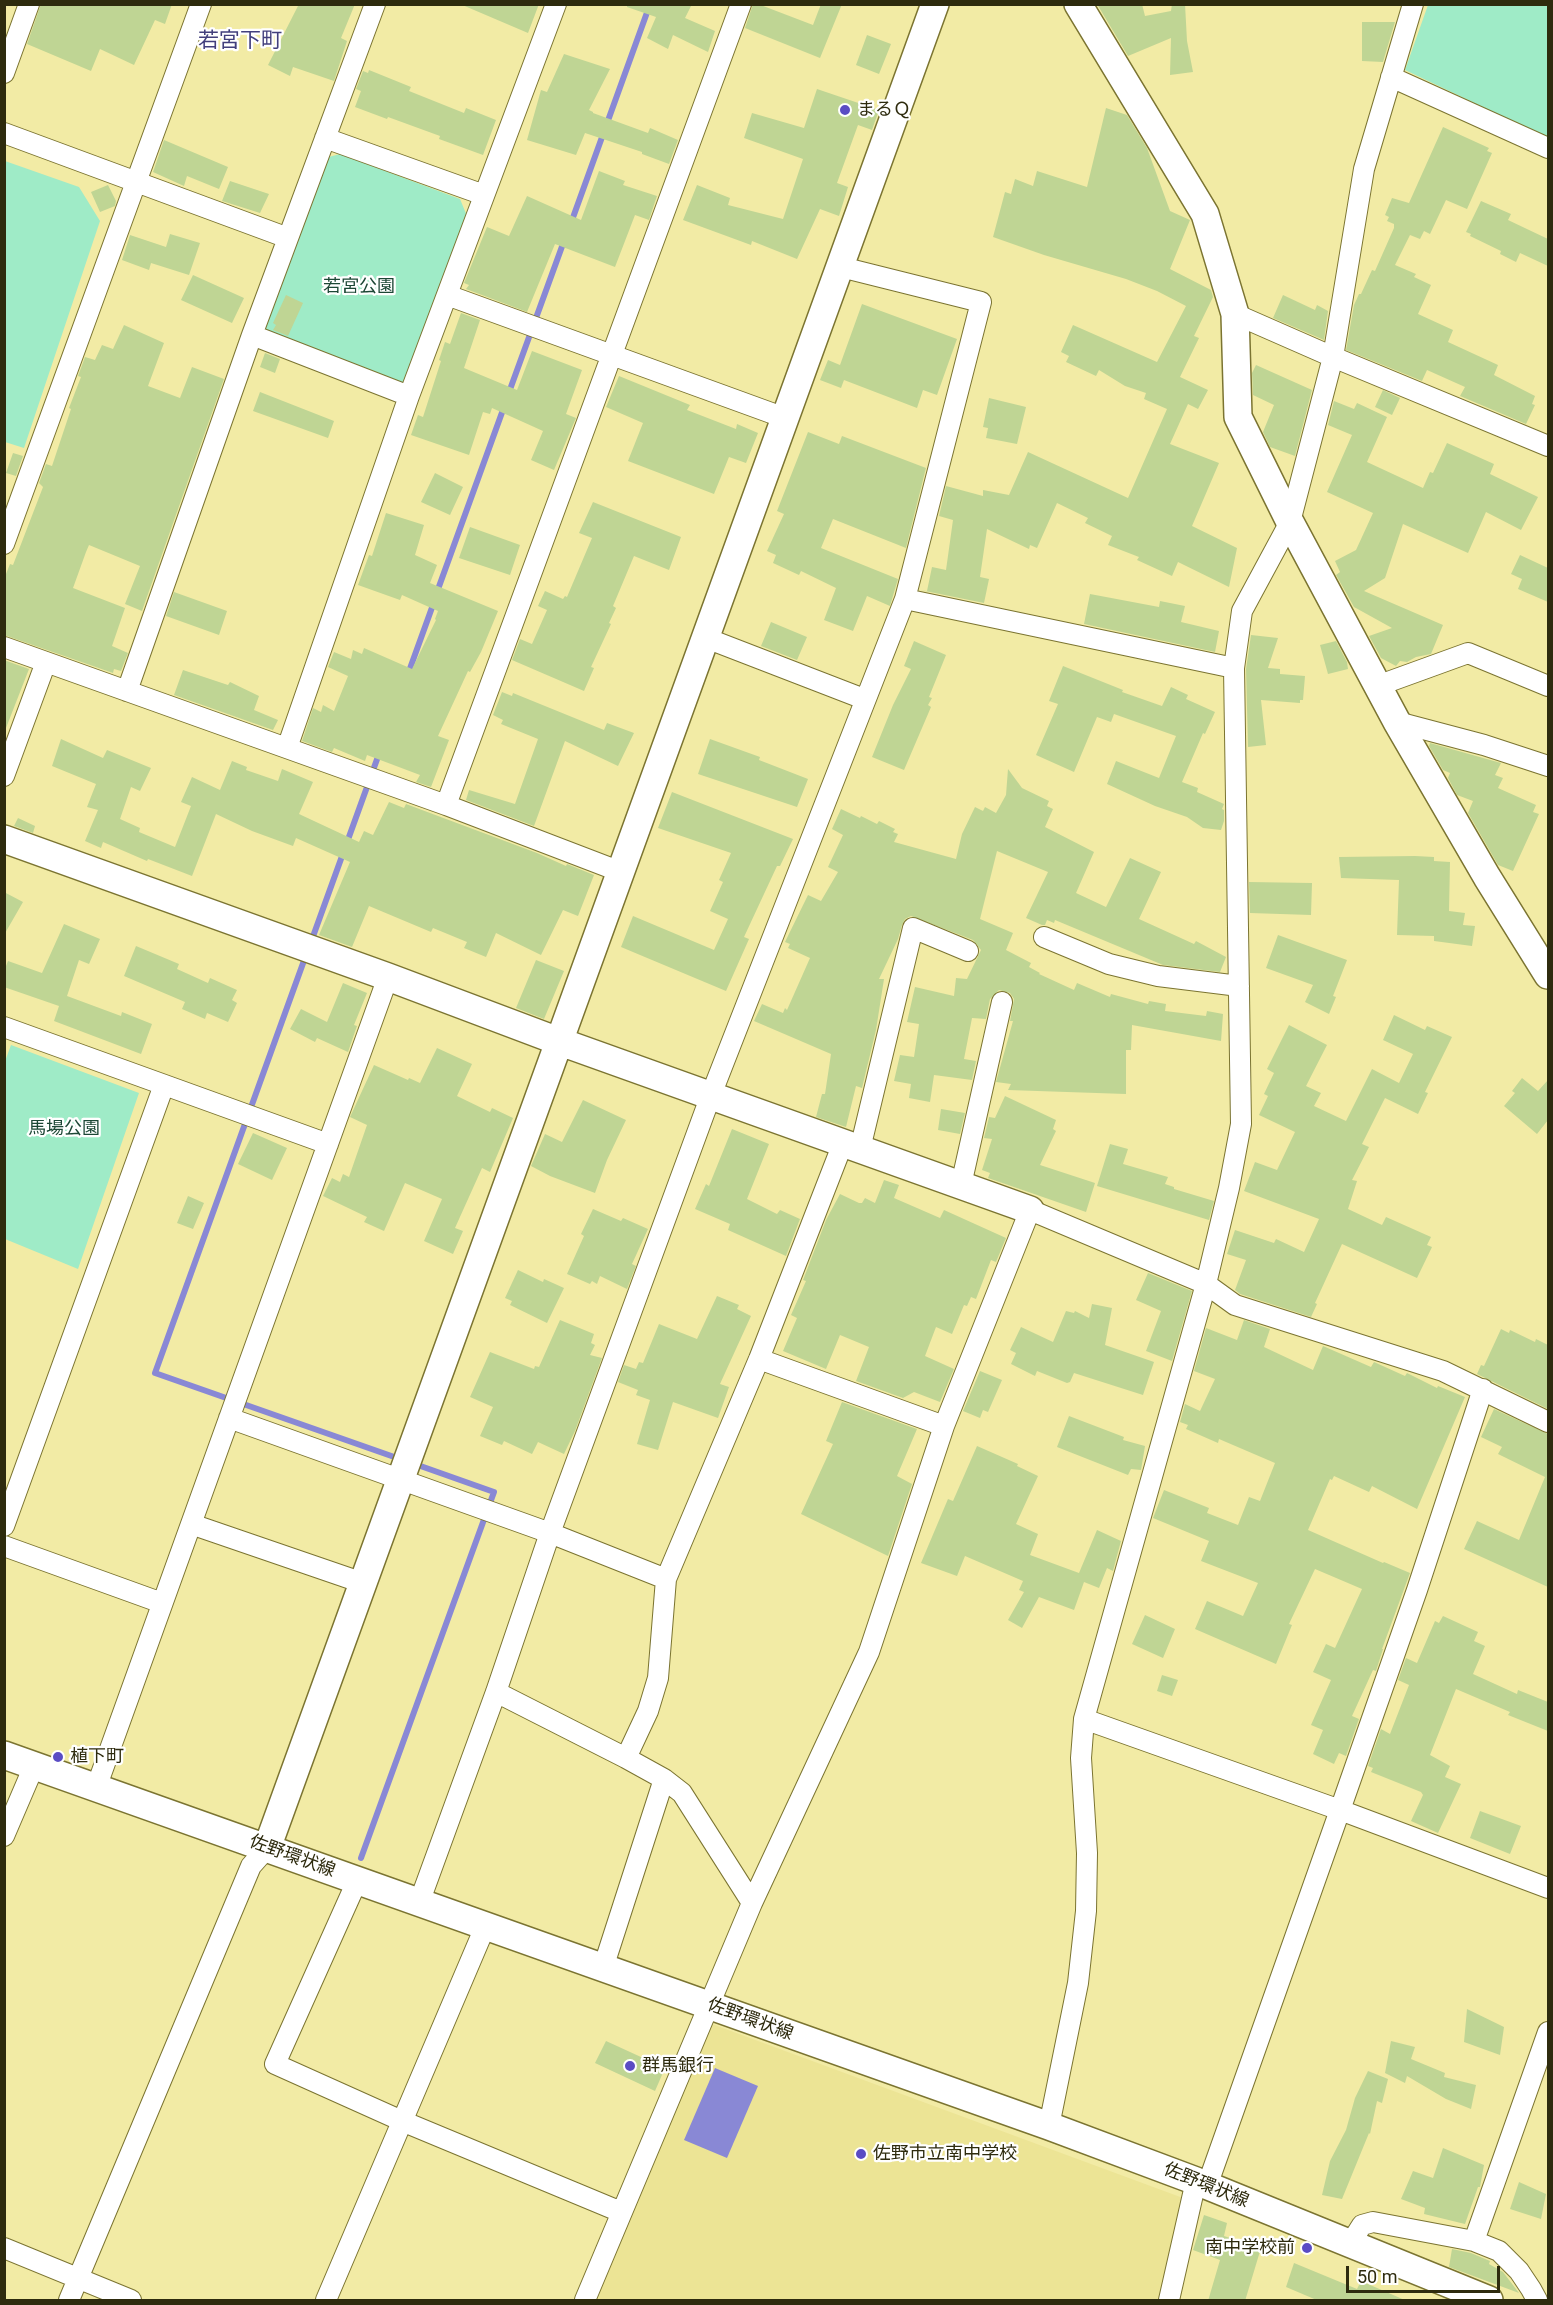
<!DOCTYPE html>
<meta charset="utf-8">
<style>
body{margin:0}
#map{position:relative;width:1553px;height:2305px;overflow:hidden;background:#f2eba5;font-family:Roboto,sans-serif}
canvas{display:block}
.frame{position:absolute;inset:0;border:6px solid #2e2b0e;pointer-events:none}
.scale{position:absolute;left:1346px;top:2266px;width:154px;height:27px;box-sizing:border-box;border:3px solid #2e2b0e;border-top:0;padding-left:8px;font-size:18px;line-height:21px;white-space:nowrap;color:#2e2b0e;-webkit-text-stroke:4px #fff;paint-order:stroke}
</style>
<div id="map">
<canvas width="1553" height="2305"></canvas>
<div class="frame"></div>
<div class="scale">50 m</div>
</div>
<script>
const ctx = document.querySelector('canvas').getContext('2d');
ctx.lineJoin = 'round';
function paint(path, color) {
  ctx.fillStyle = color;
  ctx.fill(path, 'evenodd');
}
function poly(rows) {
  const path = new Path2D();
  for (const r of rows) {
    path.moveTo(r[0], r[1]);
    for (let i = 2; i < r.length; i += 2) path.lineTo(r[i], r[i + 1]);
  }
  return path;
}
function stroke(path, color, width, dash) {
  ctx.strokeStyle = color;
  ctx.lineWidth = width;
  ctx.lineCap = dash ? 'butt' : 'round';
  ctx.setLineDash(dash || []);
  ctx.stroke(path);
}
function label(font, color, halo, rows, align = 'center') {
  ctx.font = font + ' Roboto,"Noto Sans JP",sans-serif';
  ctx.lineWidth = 4.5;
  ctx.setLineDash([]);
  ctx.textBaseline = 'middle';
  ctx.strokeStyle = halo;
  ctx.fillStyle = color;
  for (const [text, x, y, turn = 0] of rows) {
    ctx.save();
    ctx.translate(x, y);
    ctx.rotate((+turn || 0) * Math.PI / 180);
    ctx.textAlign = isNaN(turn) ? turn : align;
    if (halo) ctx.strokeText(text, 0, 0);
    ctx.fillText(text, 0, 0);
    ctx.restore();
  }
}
paint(poly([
 [712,2024,1183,2198,1158,2300,596,2300]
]), '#ece495');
paint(poly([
 [1428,5,1548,5,1548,138,1405,70],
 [340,154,460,199,467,216,406,392,257,334,325,158],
 [5,161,79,187,100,221,24,448,5,442],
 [11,1045,139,1093,78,1269,5,1239,4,1064]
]), '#9febc7');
paint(poly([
 [715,2068,758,2086,727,2158,684,2140]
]), '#8988d5');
stroke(poly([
 [571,223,649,7],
 [508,395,564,241],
 [437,592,504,407],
 [408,674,434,602],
 [311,942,380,751],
 [306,955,155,1373,400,1459],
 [361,1858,494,1492,412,1463]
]), '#8988d5', 6);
paint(poly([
 [41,4,172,4,165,24,155,20,134,65,100,49,91,71,27,44],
 [299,4,355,4,341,38,347,41,334,81,293,67,290,76,268,65],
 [460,4,539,4,528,33],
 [627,4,692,4,685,18,715,31,708,52,673,35,668,49,647,38,656,17,627,7],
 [758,4,813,25,821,4,842,4,820,58,745,28,753,4],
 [1097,4,1142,4,1145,16,1171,11,1172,4,1185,4,1187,41,1193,72,1170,75,1171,38,1128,56],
 [1362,22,1395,22,1383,62,1362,61],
 [867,35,891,44,879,74,856,65],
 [564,54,610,69,589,110,593,112,593,113,648,133,650,128,678,140,669,164,642,154,642,152,585,133,576,155,527,140,541,90,547,92],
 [369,70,411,87,409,91,464,113,466,108,496,120,483,155,439,139,440,136,388,117,387,119,355,107,361,91,356,89,363,71,368,73],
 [817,89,879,110,872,130,858,125,837,183,848,187,839,216,820,209,797,259,752,241,751,245,683,220,697,185,730,198,728,205,783,219,803,159,744,138,752,113,804,128],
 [1106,108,1127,115,1147,148,1170,211,1190,220,1170,269,1211,290,1213,297,1194,336,1199,338,1180,377,1208,390,1198,409,1188,404,1170,444,1219,463,1192,526,1237,548,1229,587,1178,562,1172,576,1137,560,1139,557,1108,545,1112,536,1085,523,1088,518,1057,503,1037,548,1030,545,1029,549,987,529,980,577,989,579,984,603,920,590,927,591,932,567,946,570,953,520,939,516,946,486,983,496,983,490,1009,495,1028,452,1128,498,1167,409,1144,399,1146,393,1125,386,1099,370,1096,376,1066,362,1069,356,1061,352,1073,325,1157,362,1186,306,1157,291,1126,279,1044,255,993,237,1005,192,1011,194,1015,179,1033,186,1037,171,1087,187],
 [1443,127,1489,148,1487,151,1492,153,1467,209,1446,200,1430,234,1424,231,1420,239,1410,235,1395,265,1416,274,1414,277,1431,285,1418,314,1453,330,1448,342,1498,365,1494,375,1535,396,1532,404,1535,405,1526,424,1460,396,1465,387,1427,370,1422,381,1346,350,1354,305,1359,294,1361,294,1372,270,1375,271,1394,228,1394,224,1387,221,1389,217,1385,215,1392,198,1409,203],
 [164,140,228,167,219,189,187,176,184,186,153,172],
 [599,171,625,181,623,185,657,196,649,220,635,215,615,267,555,244,527,312,466,289,469,285,464,283,487,227,509,236,527,196,581,220],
 [230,181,269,194,260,213,222,201],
 [108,185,116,201,115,206,100,212,91,192],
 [1481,201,1511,214,1508,220,1548,239,1548,266,1520,253,1516,262,1500,254,1501,251,1470,236,1471,234,1466,232],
 [170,234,200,243,189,275,151,263,149,270,122,260,130,235,166,247],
 [193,275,244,298,232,323,181,300],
 [286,295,303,303,288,336,273,330,276,325,273,323],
 [1283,295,1315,310,1317,305,1328,311,1324,340,1273,318],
 [862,304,957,339,937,395,923,390,917,408,844,380,841,388,820,380,828,360,840,365],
 [461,313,480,320,464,368,517,390,532,351,582,370,566,414,576,418,554,470,531,460,543,431,492,408,490,414,483,412,469,455,411,435,418,415,423,417,441,361,439,360,445,342,450,344],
 [124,325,164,343,148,386,180,398,192,367,224,379,142,611,125,604,140,566,89,545,86,552,73,588,125,608,112,646,128,653,121,671,114,669,113,673,4,635,4,579,10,564,13,565,43,487,39,483,46,464,52,466,71,409,69,408,81,377,78,376,85,357,95,360,102,345,113,349],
 [265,353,280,359,275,373,260,367],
 [1256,365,1312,390,1295,456,1270,447,1263,432,1274,405,1253,395,1252,373],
 [619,376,690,405,687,410,736,429,737,424,758,433,746,463,729,457,714,494,628,461,643,423,606,407],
 [1383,390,1400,398,1392,415,1375,407],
 [260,392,334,421,328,438,253,411],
 [989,398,1026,407,1017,444,986,438,988,428,983,427],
 [1334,401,1354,409,1357,403,1387,417,1367,462,1423,488,1430,472,1433,473,1447,443,1494,464,1490,474,1538,497,1521,530,1486,512,1468,553,1403,524,1385,578,1364,591,1443,625,1431,654,1416,657,1407,662,1400,661,1396,666,1381,658,1369,636,1392,628,1354,607,1336,575,1340,572,1335,561,1356,550,1373,513,1327,492,1352,435,1328,425],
 [808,432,839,444,842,436,926,468,906,548,833,519,821,548,898,579,890,606,867,596,853,631,824,620,836,588,801,571,799,575,773,563,776,555,767,551,784,514,777,511],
 [13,453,23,456,16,476,6,473],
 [435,473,463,487,450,515,421,502],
 [593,502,681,537,669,570,634,556,613,606,616,608,609,623,611,624,591,667,594,668,584,691,512,660,520,639,532,644,547,610,538,606,545,591,563,599,565,596,567,597,592,538,579,533],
 [386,513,424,525,415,555,437,565,430,583,498,611,481,652,470,672,468,671,438,736,449,740,431,787,416,782,420,775,367,755,365,761,334,748,332,752,302,741,313,708,321,712,323,705,334,711,348,676,328,667,334,652,351,659,353,650,362,654,364,648,412,669,436,620,435,619,438,611,402,595,400,600,358,585,369,555,372,556],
 [470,527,520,545,510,575,459,558],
 [1520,555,1548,568,1548,602,1518,589,1522,579,1511,574],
 [174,592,227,611,219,635,166,616],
 [1090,594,1159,607,1160,601,1185,606,1181,622,1219,631,1215,652,1084,624],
 [771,622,807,637,797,660,761,646],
 [1251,635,1278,638,1268,668,1280,669,1280,674,1305,676,1303,700,1300,700,1300,703,1261,700,1266,745,1248,747,1246,669],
 [914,641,946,655,929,697,932,698,928,705,931,707,904,770,872,757,893,705,911,669,904,666],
 [1336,641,1347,662,1348,669,1328,674,1320,645],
 [4,660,29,669,6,728,4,728],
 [1063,666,1123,690,1122,692,1162,706,1171,687,1188,695,1186,699,1215,712,1205,734,1203,733,1182,782,1198,788,1197,792,1224,804,1222,809,1224,810,1224,821,1221,830,1203,828,1187,817,1155,806,1107,784,1116,761,1159,778,1176,736,1114,714,1111,722,1097,717,1074,772,1036,755,1058,704,1049,701],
 [183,670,228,685,230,682,259,696,254,710,278,720,273,730,174,695],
 [502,692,512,696,513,693,604,730,607,723,634,733,618,766,565,741,534,826,466,800,469,790,515,804,538,739,501,724,503,720,493,715],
 [61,739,103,758,107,750,151,768,140,791,131,787,120,819,140,828,139,832,175,847,191,806,181,802,192,777,220,790,232,761,247,767,246,770,278,781,282,769,313,782,299,814,359,842,364,831,373,835,389,802,404,808,406,804,537,853,566,866,567,864,594,875,578,916,563,910,541,955,496,933,486,957,464,948,467,942,433,928,431,932,369,906,352,947,319,935,350,862,296,838,293,846,252,831,216,814,192,876,148,859,147,861,103,842,101,848,85,841,98,810,87,807,96,784,52,766],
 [710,739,760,757,759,760,808,779,797,807,698,774],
 [1430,743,1501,763,1495,775,1503,778,1498,788,1536,805,1533,812,1539,814,1513,871,1498,865,1468,813,1473,801,1457,795,1448,778,1450,773,1443,770,1429,746],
 [1008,769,1022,788,1049,801,1047,806,1053,809,1045,827,1094,852,1076,893,1106,907,1130,858,1161,872,1139,919,1194,944,1196,941,1226,957,1220,972,1163,965,1055,920,1054,923,1047,920,1045,925,1042,925,1026,918,1048,872,997,851,980,919,1013,933,1006,950,1031,963,1029,967,1040,973,1039,974,1074,990,1077,983,1110,997,1111,994,1148,1004,1149,1001,1166,1004,1165,1011,1206,1016,1207,1011,1223,1014,1221,1041,1132,1025,1131,1050,1126,1050,1126,1094,1008,1090,1011,1084,996,1082,1013,1021,1010,1021,1014,999,1010,993,999,990,990,999,986,1019,972,1018,964,1059,976,1061,972,1080,934,1075,930,1102,909,1098,911,1084,894,1081,900,1055,914,1057,919,1024,907,1022,915,987,954,996,956,978,967,979,981,950,973,940,911,916,905,919,902,925,898,939,879,979,884,979,876,1030,862,1088,856,1086,846,1127,816,1117,822,1094,825,1094,831,1054,754,1021,762,1004,783,1013,785,1008,787,1010,810,958,788,948,790,944,785,942,808,895,821,901,838,872,828,867,843,835,832,829,841,809,860,818,861,816,877,824,879,821,895,829,893,832,898,834,894,842,956,859,962,834,975,807,983,811,985,807,996,813,1006,795],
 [672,792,793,839,780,866,777,866,744,937,749,939,726,991,621,947,633,916,714,950,728,919,710,911,723,882,719,880,731,853,658,828],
 [18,818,35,826,33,833,14,826],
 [1415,856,1434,857,1434,861,1450,862,1449,911,1465,913,1463,925,1475,926,1472,946,1434,941,1434,936,1397,935,1399,880,1341,878,1339,857],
 [1249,882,1312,883,1311,915,1250,913],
 [4,892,23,902,4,935],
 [64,924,100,939,89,964,79,960,67,996,121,1016,122,1012,152,1024,141,1054,54,1021,59,1006,4,987,4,971,8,961,42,973],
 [1278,935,1347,960,1333,996,1336,997,1329,1014,1305,1002,1313,985,1266,968],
 [136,946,179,964,177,969,208,983,210,978,237,990,232,1000,237,1003,228,1022,207,1013,205,1019,182,1009,185,1002,124,976],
 [536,960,564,971,544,1019,516,1008],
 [343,983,367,993,354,1025,357,1026,348,1052,317,1038,315,1042,290,1029,301,1009,327,1022],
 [1394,1015,1425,1030,1427,1026,1452,1037,1425,1092,1428,1093,1418,1114,1385,1098,1362,1144,1369,1147,1352,1180,1357,1181,1348,1209,1382,1225,1386,1217,1431,1237,1427,1245,1432,1247,1417,1278,1342,1244,1315,1303,1317,1304,1311,1317,1240,1294,1235,1290,1246,1260,1227,1254,1235,1230,1274,1243,1276,1239,1304,1252,1319,1219,1244,1191,1255,1162,1277,1170,1295,1132,1259,1115,1268,1096,1264,1094,1274,1073,1267,1069,1289,1025,1327,1045,1306,1086,1321,1093,1314,1106,1346,1121,1372,1069,1399,1083,1413,1054,1383,1040],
 [437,1048,472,1064,457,1096,490,1112,492,1108,513,1118,490,1172,482,1168,455,1228,463,1231,453,1254,424,1241,442,1199,405,1183,384,1231,364,1222,367,1217,323,1196,332,1178,340,1182,343,1174,349,1177,367,1125,350,1117,374,1065,408,1080,409,1078,420,1083],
 [1522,1078,1538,1091,1548,1080,1548,1120,1537,1134,1504,1106,1515,1093,1512,1091],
 [1005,1096,1056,1120,1053,1129,1056,1131,1040,1165,1095,1183,1086,1212,988,1178,990,1173,982,1170,992,1139,984,1138,989,1117,995,1118],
 [583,1100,626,1120,607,1160,595,1193,550,1176,531,1166,545,1134,562,1142],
 [941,1109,965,1113,960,1134,938,1130],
 [732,1129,769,1144,747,1199,777,1214,780,1210,800,1219,786,1256,728,1230,730,1224,695,1209,706,1184,709,1186],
 [253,1133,287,1148,272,1180,238,1164],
 [1110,1144,1128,1149,1123,1164,1168,1177,1165,1184,1174,1187,1174,1189,1214,1201,1209,1220,1097,1186],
 [884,1180,899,1185,894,1198,940,1218,944,1210,1006,1238,996,1262,991,1260,976,1299,971,1297,967,1306,964,1305,952,1334,936,1327,925,1356,954,1369,940,1402,914,1392,903,1398,856,1381,869,1347,840,1335,826,1369,783,1351,797,1318,791,1315,806,1281,803,1280,826,1220,840,1194,859,1203,862,1203,865,1198,875,1203],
 [188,1196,204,1203,193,1229,177,1223],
 [593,1209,621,1221,623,1218,648,1229,632,1264,636,1266,627,1289,600,1276,597,1284,592,1281,590,1284,567,1274,584,1236,581,1234],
 [518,1270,543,1282,544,1279,564,1288,547,1323,510,1305,512,1301,505,1298],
 [1148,1273,1192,1291,1172,1361,1146,1351,1161,1311,1136,1300],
 [717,1296,739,1305,737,1309,751,1316,720,1384,729,1387,718,1418,673,1402,658,1450,637,1444,650,1400,636,1395,638,1390,618,1382,624,1365,636,1369,639,1362,643,1363,659,1324,697,1339],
 [1092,1304,1112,1308,1105,1345,1154,1362,1143,1395,1074,1373,1070,1382,1067,1383,1037,1371,1035,1376,1011,1364,1016,1353,1010,1350,1021,1327,1053,1342,1066,1311,1074,1313,1075,1311,1089,1318],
 [560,1320,594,1334,591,1343,595,1345,590,1355,602,1358,575,1431,564,1454,538,1442,532,1454,504,1441,502,1445,480,1436,493,1407,470,1397,490,1352,534,1369,535,1366,539,1367],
 [1244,1320,1270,1329,1264,1347,1313,1370,1323,1346,1371,1367,1374,1362,1405,1376,1407,1373,1437,1388,1438,1386,1465,1397,1417,1509,1372,1486,1369,1492,1334,1476,1332,1480,1330,1479,1308,1530,1383,1563,1384,1562,1410,1573,1382,1649,1383,1649,1376,1671,1373,1670,1352,1716,1359,1719,1346,1756,1339,1753,1334,1764,1313,1754,1323,1730,1311,1725,1331,1680,1313,1672,1326,1644,1335,1648,1362,1589,1315,1569,1289,1624,1292,1625,1276,1664,1195,1629,1207,1601,1243,1616,1258,1583,1201,1561,1209,1541,1153,1518,1164,1490,1209,1508,1207,1513,1238,1525,1249,1497,1260,1501,1275,1463,1219,1439,1218,1443,1186,1429,1188,1425,1180,1422,1185,1404,1200,1411,1215,1379,1194,1371,1206,1328,1237,1340],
 [1501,1329,1509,1333,1510,1330,1535,1342,1536,1339,1548,1345,1548,1409,1477,1374,1481,1365,1484,1366],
 [980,1371,1002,1380,988,1412,983,1410,980,1418,963,1411],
 [842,1402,917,1429,897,1476,912,1484,888,1556,801,1514,833,1444,826,1441],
 [1494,1409,1548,1434,1548,1587,1464,1549,1477,1521,1519,1540,1545,1477,1498,1454,1502,1447,1481,1437],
 [1069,1416,1124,1437,1123,1440,1145,1446,1141,1470,1131,1469,1128,1475,1057,1447],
 [977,1446,1018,1464,1017,1466,1038,1476,1016,1524,1038,1534,1030,1555,1079,1573,1097,1530,1121,1541,1113,1571,1107,1568,1099,1588,1084,1582,1074,1610,1039,1597,1022,1628,1008,1620,1024,1592,1019,1590,1023,1581,965,1556,957,1576,921,1563,948,1499,953,1501],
 [1145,1615,1175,1629,1163,1658,1132,1644],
 [1443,1616,1478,1632,1474,1641,1485,1646,1473,1674,1517,1694,1518,1690,1548,1702,1548,1731,1508,1715,1510,1712,1456,1689,1430,1755,1450,1766,1445,1777,1461,1784,1438,1833,1411,1821,1423,1795,1421,1792,1371,1772,1373,1768,1368,1766,1381,1729,1390,1734,1409,1685,1398,1680,1406,1658,1417,1663,1435,1621,1439,1623],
 [1162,1675,1178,1680,1172,1696,1157,1691],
 [1480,1811,1521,1826,1510,1854,1470,1838],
 [1467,2009,1504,2027,1500,2055,1464,2042],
 [606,2041,665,2068,655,2091,595,2063],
 [1391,2041,1415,2047,1411,2059,1445,2073,1444,2077,1476,2085,1471,2109,1446,2099,1407,2076,1405,2083,1385,2073],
 [1368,2071,1388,2079,1382,2103,1377,2101,1370,2134,1369,2133,1342,2199,1322,2195,1330,2161,1346,2130,1355,2098],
 [1443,2148,1484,2165,1480,2187,1478,2187,1465,2224,1424,2214,1425,2208,1401,2199,1413,2171,1433,2178],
 [1519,2182,1546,2194,1541,2219,1510,2209],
 [1204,2215,1227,2223,1224,2236,1261,2248,1245,2301,1208,2301,1220,2260,1193,2250],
 [1452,2249,1471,2253,1490,2261,1489,2264,1503,2272,1519,2293,1449,2267],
 [1294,2263,1357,2289,1361,2281,1407,2301,1319,2301,1286,2287]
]), '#bfd594');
const street = poly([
 [4,73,29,4],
 [1391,77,1548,148],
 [4,133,288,238],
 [325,138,484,195],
 [841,267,981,302,905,599,1234,668],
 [447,295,785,418],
 [1235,314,1333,357,1548,446],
 [252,335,409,396],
 [4,544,201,4],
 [706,638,864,699],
 [4,647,446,805,621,872],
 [1377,686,1468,653,1548,686],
 [127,691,252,335,375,4],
 [1397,722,1484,745,1548,766],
 [287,748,409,396,556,4],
 [4,776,46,662],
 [446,805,741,4],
 [1044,937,1109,964,1158,976,1239,986],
 [4,1027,328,1144],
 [860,1149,913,928,968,951],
 [961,1185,1002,1002],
 [759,1359,944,1426],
 [229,1418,550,1533,666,1579],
 [191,1524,363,1583],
 [4,1526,164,1085],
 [4,1546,162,1603],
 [496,1692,626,1758],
 [1084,1719,1340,1810,1417,1590,1483,1389],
 [96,1788,388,977],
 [4,1836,34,1766],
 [357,1881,275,2064,402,2121,621,2212],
 [419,1903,496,1692,550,1533,711,1095,905,599],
 [752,1903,682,1793,664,1779,626,1758,648,1711,658,1678,666,1579,759,1359,843,1143],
 [603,1968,664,1779],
 [1049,2126,1078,1983,1086,1911,1087,1853,1081,1758,1084,1719,1206,1284,1229,1188,1241,1124,1234,668,1242,611,1290,522,1333,357,1364,169,1413,4],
 [1207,2186,1340,1810,1548,1888],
 [1350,2244,1362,2225,1373,2222,1474,2241],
 [4,2248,131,2300],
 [69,2300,251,1866,267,1848],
 [326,2300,485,1927],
 [585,2300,752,1903,869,1652,944,1426,1030,1210,1206,1284,1235,1305,1443,1371,1548,1422],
 [1169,2300,1196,2181],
 [1537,2300,1531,2289,1519,2271,1499,2251,1474,2241,1548,2032]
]);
const secondary = poly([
 [1078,4,1205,214,1235,314,1238,417,1290,522,1397,722,1487,877,1548,975],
 [4,839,388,977,558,1041,1030,1210],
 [4,1755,1049,2126,1196,2181,1489,2300],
 [267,1848,935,4]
]);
stroke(street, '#7b7431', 22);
stroke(secondary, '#7b7431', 30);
stroke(street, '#fff', 20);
stroke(secondary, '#fff', 27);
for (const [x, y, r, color] of [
 [845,110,6,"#5a4cc4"],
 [58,1757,6,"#5a4cc4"],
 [630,2066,6,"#5a4cc4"],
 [861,2154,6,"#5a4cc4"],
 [1307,2248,6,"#5a4cc4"]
]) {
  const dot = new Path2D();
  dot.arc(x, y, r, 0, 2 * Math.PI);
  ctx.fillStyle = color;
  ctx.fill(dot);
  stroke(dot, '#fff', 2);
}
label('18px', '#2e2b0e', '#fff', [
 ["まるＱ",857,110],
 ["植下町",70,1757],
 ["群馬銀行",642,2066],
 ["佐野市立南中学校",873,2154],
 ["南中学校前",1295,2248,"right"]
], 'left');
label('18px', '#1c4735', '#fff', [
 ["若宮公園",359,287],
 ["馬場公園",64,1129]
]);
label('18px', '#2e2b0e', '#fff', [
 ["佐野環状線",292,1857,20],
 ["佐野環状線",750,2020,20],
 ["佐野環状線",1206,2186,22]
]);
label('21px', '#423f7c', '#fff', [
 ["若宮下町",240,42]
]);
</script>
